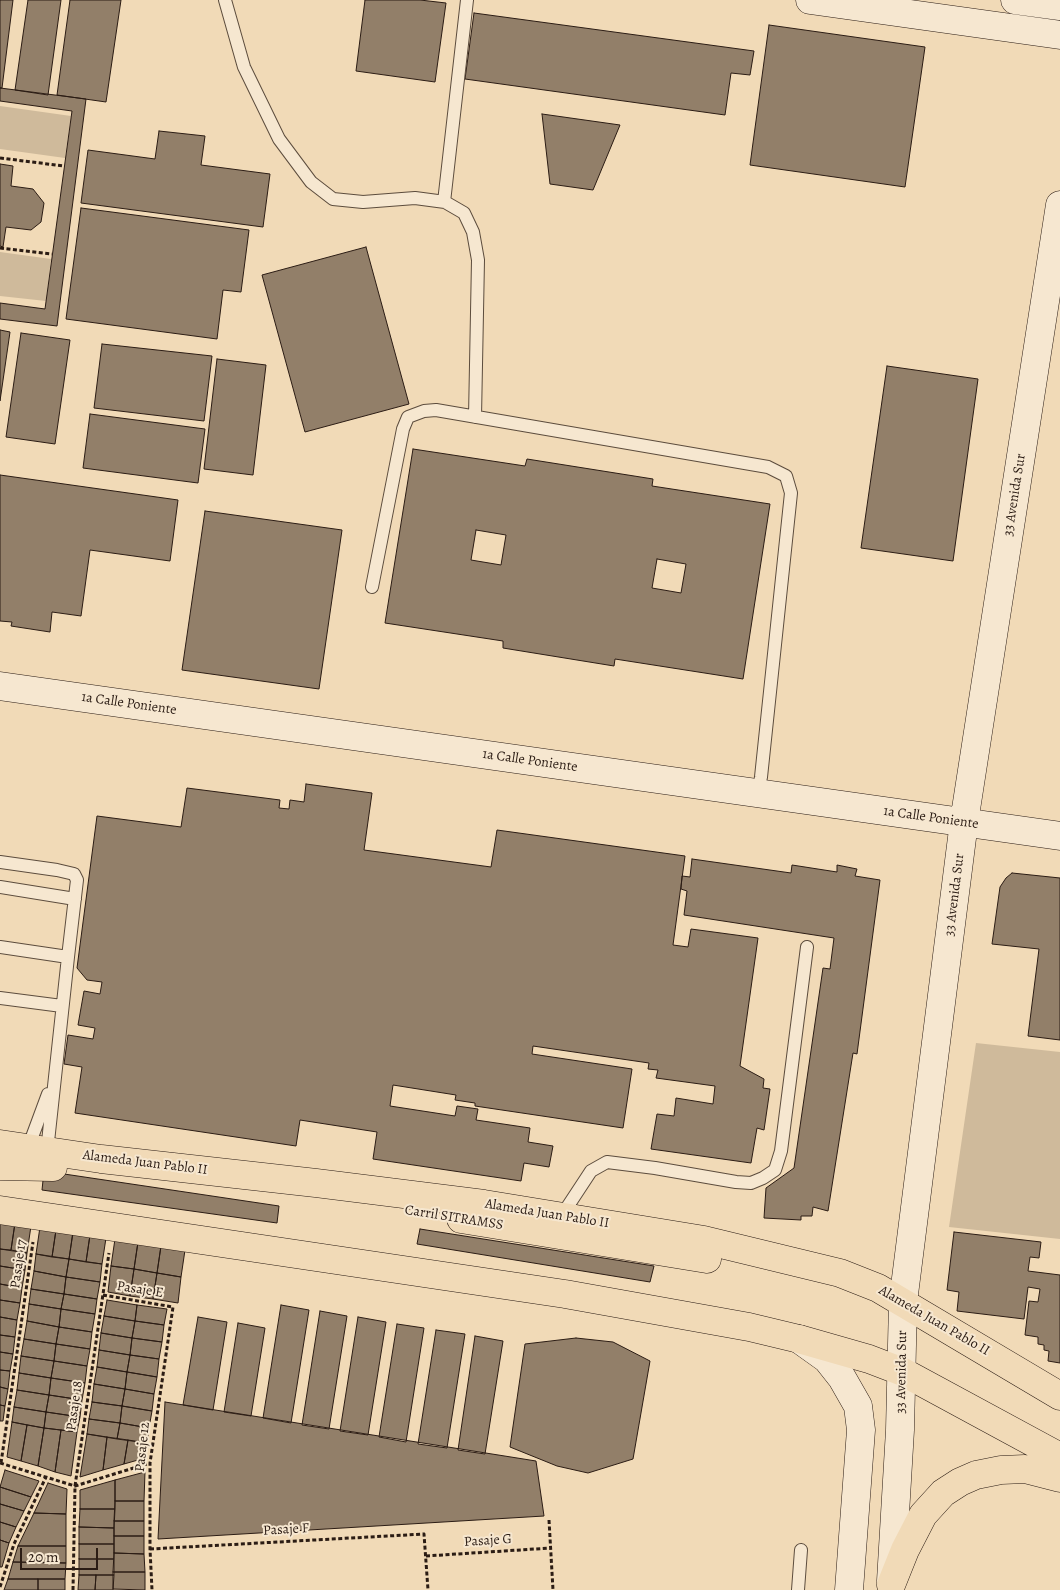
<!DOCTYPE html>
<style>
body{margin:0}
#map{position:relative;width:1060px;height:1590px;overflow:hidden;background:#f1dab7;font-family:Alegreya,serif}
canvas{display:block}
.scale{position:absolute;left:20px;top:1548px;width:78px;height:22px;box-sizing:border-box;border:2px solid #2b1c14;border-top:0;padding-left:6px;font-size:15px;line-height:18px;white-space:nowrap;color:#2b1c14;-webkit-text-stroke:4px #f6e7d0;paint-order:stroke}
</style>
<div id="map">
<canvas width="1060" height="1590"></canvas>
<div class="scale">20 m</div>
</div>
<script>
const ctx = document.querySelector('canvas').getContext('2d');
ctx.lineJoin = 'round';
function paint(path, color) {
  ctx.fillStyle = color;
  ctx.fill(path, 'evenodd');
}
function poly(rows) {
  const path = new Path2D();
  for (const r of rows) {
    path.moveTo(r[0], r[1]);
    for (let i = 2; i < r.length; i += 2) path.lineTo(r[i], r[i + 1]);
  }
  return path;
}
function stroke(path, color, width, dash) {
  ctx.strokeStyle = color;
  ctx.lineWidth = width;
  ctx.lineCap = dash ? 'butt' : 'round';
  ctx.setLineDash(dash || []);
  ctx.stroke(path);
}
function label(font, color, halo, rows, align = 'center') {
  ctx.font = font + ' Alegreya,serif';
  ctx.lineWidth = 4;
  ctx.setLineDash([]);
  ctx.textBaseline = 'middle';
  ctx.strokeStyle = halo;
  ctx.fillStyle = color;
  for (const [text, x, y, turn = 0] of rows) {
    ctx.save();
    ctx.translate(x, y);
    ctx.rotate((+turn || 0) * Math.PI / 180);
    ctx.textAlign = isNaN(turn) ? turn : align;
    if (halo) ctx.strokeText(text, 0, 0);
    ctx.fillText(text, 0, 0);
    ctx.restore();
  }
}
paint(poly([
 [0,106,71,116,65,158,0,149],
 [0,252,51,259,46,301,0,296],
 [976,1043,1060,1052,1060,1239,949,1227]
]), '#cfba9b');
const building = poly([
 [0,0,13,0,2,88,0,88,0,0],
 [28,0,61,0,48,95,15,90,28,0],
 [70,0,121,0,106,102,57,95,70,0],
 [365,0,420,0,446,3,435,82,356,71,365,0],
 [474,13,754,51,750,75,731,73,725,115,465,79,474,13],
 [769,25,925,47,905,187,750,165,769,25],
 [0,88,86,99,57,326,0,319,0,303,45,309,72,111,0,101,0,88],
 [542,114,620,125,593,190,550,184,542,114],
 [159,131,205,136,201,165,270,174,263,227,81,203,88,150,155,159,159,131],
 [0,164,13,166,11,186,33,189,44,203,41,222,31,230,6,227,3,247,0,246,0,164],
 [81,208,249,230,241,292,223,290,217,339,66,319,81,208],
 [366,247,409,404,305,432,262,275,366,247],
 [0,330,10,332,0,401,0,330],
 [21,333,70,340,55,444,6,437,21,333],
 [102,344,212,356,204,421,94,408,102,344],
 [217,359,266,365,253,475,204,469,217,359],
 [887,366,978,379,953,561,861,548,887,366],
 [90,414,205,429,198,483,83,468,90,414],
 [413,449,525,466,527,459,653,479,652,486,770,504,743,679,615,659,614,666,503,648,503,641,385,623,413,449],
 [476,530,506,535,501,565,471,560,476,530],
 [657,559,686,564,681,593,652,588,657,559],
 [0,475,178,500,170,561,90,550,81,616,52,612,50,632,11,626,12,622,0,621,0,475],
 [205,511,342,530,319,689,182,670,205,511],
 [306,784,372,793,364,850,491,867,497,830,685,856,673,945,688,947,691,929,758,938,740,1066,764,1079,763,1088,770,1089,764,1130,757,1128,751,1163,651,1149,657,1114,674,1116,676,1098,713,1104,715,1086,656,1078,658,1070,648,1069,649,1063,533,1046,532,1054,632,1069,623,1128,475,1106,475,1103,455,1100,456,1095,393,1085,390,1106,455,1116,457,1106,478,1109,476,1120,530,1128,528,1142,553,1146,549,1167,524,1163,521,1181,373,1159,377,1132,300,1120,296,1146,75,1113,82,1067,64,1064,68,1035,93,1039,95,1028,78,1025,84,991,100,994,102,982,87,980,77,968,97,816,181,827,187,788,280,800,279,808,289,809,290,800,304,802,306,784],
 [692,859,791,873,792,865,837,872,837,865,857,869,855,876,880,880,857,1054,853,1053,828,1211,813,1207,812,1216,801,1216,801,1220,764,1218,766,1188,794,1168,823,968,830,969,834,938,684,915,687,891,681,889,682,876,690,877,692,859],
 [1012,873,1060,878,1060,1040,1028,1036,1039,949,992,944,1000,887,1006,878,1012,873],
 [44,1171,279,1206,277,1223,42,1190,44,1171],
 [0,1221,15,1223,11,1250,0,1249,0,1221],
 [15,1223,31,1226,27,1253,11,1250,15,1223],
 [40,1227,56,1230,52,1257,36,1254,40,1227],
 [420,1229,654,1266,650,1282,417,1244,420,1229],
 [56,1230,73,1232,69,1259,52,1257,56,1230],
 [73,1232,90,1235,86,1262,69,1259,73,1232],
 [954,1232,1041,1242,1039,1258,1030,1257,1028,1271,1060,1275,1060,1363,1048,1361,1049,1351,1044,1350,1044,1345,1038,1344,1038,1337,1025,1335,1029,1301,1038,1302,1040,1289,1028,1287,1024,1319,957,1311,959,1292,947,1290,954,1232],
 [90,1235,106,1238,102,1264,86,1262,90,1235],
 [115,1239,138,1242,134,1269,111,1266,115,1239],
 [138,1242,161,1246,157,1273,134,1269,138,1242],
 [161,1246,185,1250,181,1277,157,1273,161,1246],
 [0,1249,27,1253,25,1270,0,1266,0,1249],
 [36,1254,69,1259,66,1277,34,1271,36,1254],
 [69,1259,102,1264,100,1282,66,1277,69,1259],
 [0,1266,25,1270,22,1288,0,1284,0,1266],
 [111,1266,134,1269,130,1296,108,1292,111,1266],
 [134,1269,157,1273,153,1299,130,1296,134,1269],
 [34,1271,66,1277,64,1294,31,1289,34,1271],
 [157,1273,181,1277,178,1303,153,1299,157,1273],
 [66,1277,100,1282,97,1299,64,1294,66,1277],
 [0,1284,22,1288,20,1303,0,1300,0,1284],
 [31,1289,64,1294,61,1309,29,1304,31,1289],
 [64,1294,97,1299,95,1314,61,1309,64,1294],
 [0,1300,20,1303,17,1320,0,1317,0,1300],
 [107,1300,137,1305,135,1321,104,1316,107,1300],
 [29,1304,61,1309,59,1327,27,1321,29,1304],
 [137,1305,167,1309,164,1325,135,1321,137,1305],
 [281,1305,309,1310,291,1423,263,1418,281,1305],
 [61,1309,95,1314,92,1332,59,1327,61,1309],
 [320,1311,347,1316,329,1429,302,1425,320,1311],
 [104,1316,135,1321,132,1338,101,1333,104,1316],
 [0,1317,17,1320,15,1337,0,1335,0,1317],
 [198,1317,227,1322,213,1410,183,1405,198,1317],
 [358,1317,386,1322,368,1435,340,1431,358,1317],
 [27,1321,59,1327,56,1344,24,1339,27,1321],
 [135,1321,164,1325,162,1342,132,1338,135,1321],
 [238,1323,265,1328,251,1416,224,1412,238,1323],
 [397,1324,424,1328,406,1442,379,1437,397,1324],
 [59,1327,92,1332,90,1349,56,1344,59,1327],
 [436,1330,465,1334,447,1448,418,1444,436,1330],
 [101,1333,132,1338,130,1355,99,1350,101,1333],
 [0,1335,15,1337,13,1354,0,1352,0,1335],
 [475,1336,503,1341,485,1454,458,1450,475,1336],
 [132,1338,162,1342,159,1359,130,1355,132,1338],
 [576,1338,613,1342,650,1361,633,1459,588,1473,557,1466,510,1447,525,1344,576,1338],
 [24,1339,56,1344,54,1361,21,1356,24,1339],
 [56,1344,90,1349,87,1366,54,1361,56,1344],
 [99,1350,130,1355,127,1372,97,1367,99,1350],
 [0,1352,13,1354,10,1371,0,1370,0,1352],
 [130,1355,159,1359,157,1377,127,1372,130,1355],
 [21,1356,54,1361,51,1378,19,1373,21,1356],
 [54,1361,87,1366,85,1383,51,1378,54,1361],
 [97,1367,127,1372,125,1389,94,1384,97,1367],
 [0,1370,10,1371,8,1389,0,1387,0,1370],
 [127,1372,157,1377,154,1394,125,1389,127,1372],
 [19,1373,51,1378,49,1395,17,1390,19,1373],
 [51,1378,85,1383,82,1400,49,1395,51,1378],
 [94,1384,125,1389,122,1406,92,1402,94,1384],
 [0,1387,8,1389,5,1406,0,1405,0,1387],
 [125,1389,154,1394,152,1411,122,1406,125,1389],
 [17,1390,49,1395,46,1412,14,1407,17,1390],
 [49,1395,82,1400,80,1417,46,1412,49,1395],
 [92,1402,122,1406,120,1423,89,1419,92,1402],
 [165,1402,536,1461,544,1516,158,1539,165,1402],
 [0,1405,5,1406,3,1421,0,1421,0,1405],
 [122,1406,152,1411,149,1428,120,1423,122,1406],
 [14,1407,46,1412,44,1428,12,1422,14,1407],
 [46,1412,80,1417,77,1432,44,1428,46,1412],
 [89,1419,120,1423,117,1439,87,1434,89,1419],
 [12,1422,27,1425,21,1461,7,1457,12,1422],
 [120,1423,149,1428,147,1443,117,1439,120,1423],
 [27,1425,44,1428,38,1466,21,1461,27,1425],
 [44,1428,61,1430,55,1472,38,1466,44,1428],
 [61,1430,77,1432,71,1476,55,1472,61,1430],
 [87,1434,107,1437,103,1470,80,1477,87,1434],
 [107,1437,128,1440,124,1464,103,1470,107,1437],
 [128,1440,147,1443,145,1458,124,1464,128,1440],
 [5,1470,39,1481,31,1497,0,1487,5,1470],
 [145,1472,144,1501,115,1501,115,1480,145,1472],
 [115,1480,115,1509,80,1509,80,1490,115,1480],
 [48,1483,67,1489,66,1514,34,1513,48,1483],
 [0,1487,31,1497,24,1511,0,1504,0,1487],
 [115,1501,144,1501,144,1521,114,1521,115,1501],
 [0,1504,24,1511,16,1527,0,1522,0,1504],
 [80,1509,115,1509,114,1528,79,1527,80,1509],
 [34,1513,66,1514,66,1546,18,1546,34,1513],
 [114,1521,144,1521,144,1536,114,1536,114,1521],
 [0,1522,16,1527,9,1543,0,1540,0,1522],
 [79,1527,114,1528,114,1544,79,1544,79,1527],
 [114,1536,144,1536,144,1554,114,1553,114,1536],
 [0,1540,9,1543,2,1567,0,1567,0,1540],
 [79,1544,114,1544,114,1559,79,1559,79,1544],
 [18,1546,66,1546,66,1563,13,1562,18,1546],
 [114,1553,144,1554,145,1572,113,1572,114,1553],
 [79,1559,114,1559,114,1575,79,1575,79,1559],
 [13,1562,66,1563,65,1579,8,1579,13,1562],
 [113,1572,145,1572,145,1590,113,1589,113,1572],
 [79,1575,96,1575,95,1590,78,1590,79,1575],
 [96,1575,114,1575,113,1590,95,1590,96,1575],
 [8,1579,38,1579,38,1590,4,1590,8,1579],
 [38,1579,65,1579,65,1590,38,1590,38,1579]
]);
paint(building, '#927f69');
stroke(building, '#2b1c14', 1);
const lane = poly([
 [225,0,244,67,279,139,311,182,333,199,363,202,415,198,445,202,464,213,473,232,478,260,475,417],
 [444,202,467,0],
 [372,587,403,429,408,417,424,411,436,410,768,467,786,476,791,493,761,777,758,793],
 [0,862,57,870,74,874,77,880,68,957],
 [0,887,75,899],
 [0,947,68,957,47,1151],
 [0,998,62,1006],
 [28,1148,48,1094],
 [558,1215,566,1209,591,1171,607,1162,655,1168,736,1182,751,1183,763,1178,775,1170,781,1151,807,947],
 [798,1590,801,1550]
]);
const secondary = poly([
 [810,0,1060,35],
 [1015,0,1060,6],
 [0,686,1060,836],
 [799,1339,827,1359,842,1378,858,1406,861,1430,849,1590],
 [891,1581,900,1430,903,1302,964,822,1060,205]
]);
const primary = poly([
 [0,1144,101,1159,316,1183,484,1204,704,1240,840,1273,878,1288,1060,1396],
 [0,1166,53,1167],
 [0,1210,565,1294,749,1327,799,1339,869,1359,903,1372,1060,1457],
 [461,1219,707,1259],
 [891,1585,905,1550,923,1515,943,1493,960,1482,976,1475,1001,1470,1025,1469,1060,1478]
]);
stroke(lane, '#5c4c3d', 14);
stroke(secondary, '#2b1c14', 29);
stroke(primary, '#2b1c14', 29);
stroke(poly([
 [0,158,64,166],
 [0,248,52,254],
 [103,1295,173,1307,150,1463,150,1549,152,1590],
 [0,1463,75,1486,150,1463],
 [1,1463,33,1242],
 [549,1520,553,1590],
 [150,1549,424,1534,428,1590],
 [426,1556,551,1548],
 [0,1587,14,1544,46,1477],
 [73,1590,75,1486,109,1253]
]), '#2b1c14', 3, [4, 2.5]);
stroke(lane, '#f6e7d0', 12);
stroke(secondary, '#f6e7d0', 28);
stroke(primary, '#f1dab7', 28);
label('14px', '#2b1c14', '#f6e7d0', [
 ["33 Avenida Sur",1015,495,-81],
 ["1a Calle Poniente",129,704,8],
 ["1a Calle Poniente",530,761,8],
 ["1a Calle Poniente",931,818,8],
 ["33 Avenida Sur",955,895,-83],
 ["Alameda Juan Pablo II",145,1163,7],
 ["Alameda Juan Pablo II",547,1214,9],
 ["Carril SITRAMSS",454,1218,9],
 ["Pasaje 17",19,1264,-82],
 ["Pasaje E",140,1290,9],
 ["Alameda Juan Pablo II",934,1321,30],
 ["33 Avenida Sur",902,1372,-89],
 ["Pasaje 18",75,1406,-82],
 ["Pasaje 12",143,1447,-84],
 ["Pasaje F",286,1530,-3],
 ["Pasaje G",488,1541,-4]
]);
</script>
